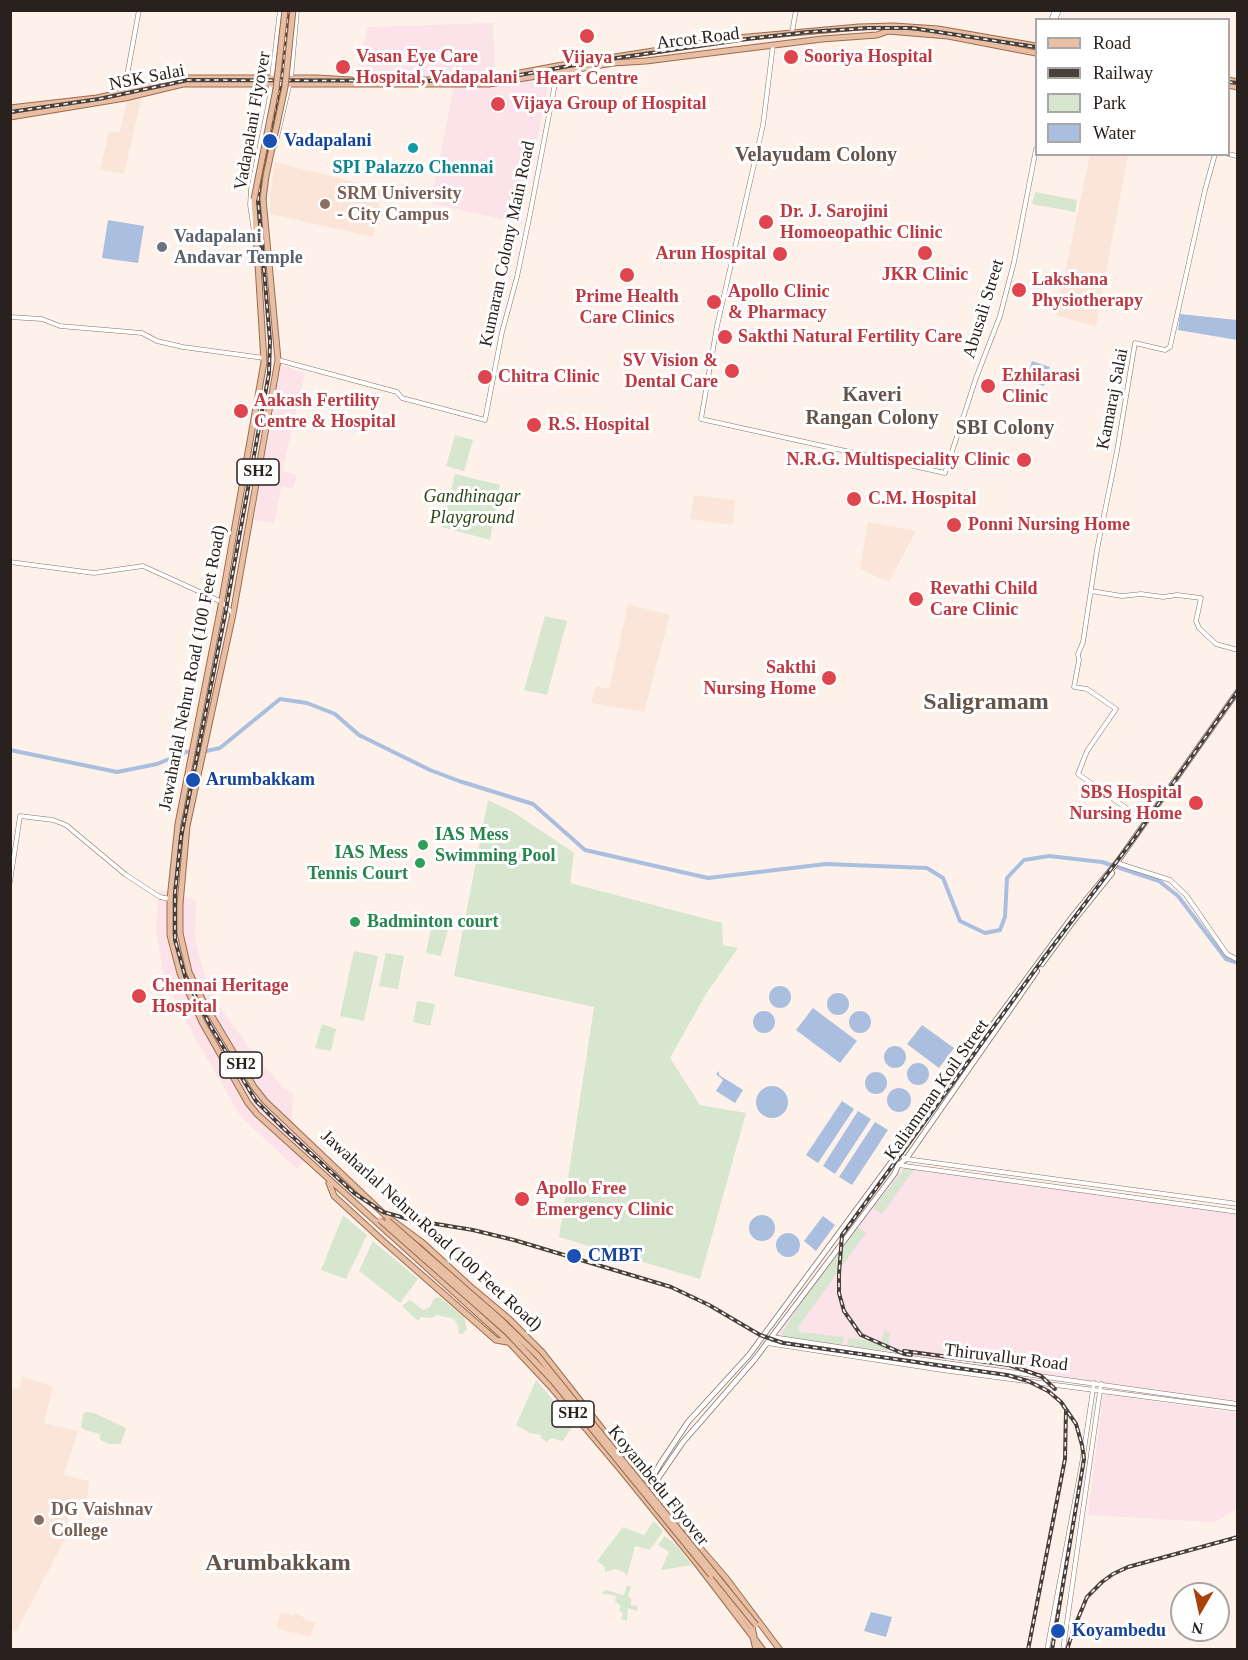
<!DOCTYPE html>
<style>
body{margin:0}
#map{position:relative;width:1248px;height:1660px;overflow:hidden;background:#fef1ea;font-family:Georgia,serif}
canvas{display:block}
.frame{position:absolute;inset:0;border:12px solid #29211d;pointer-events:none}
.legend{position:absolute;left:1035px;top:18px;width:195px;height:138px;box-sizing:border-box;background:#fff;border:2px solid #a9a6a5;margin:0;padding:8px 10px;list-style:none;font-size:18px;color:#29211d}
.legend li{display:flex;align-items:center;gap:12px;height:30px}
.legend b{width:30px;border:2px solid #a9a6a5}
.north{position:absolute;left:1170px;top:1582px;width:60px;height:60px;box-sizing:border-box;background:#fff;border:2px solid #a9a6a5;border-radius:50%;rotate:189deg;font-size:16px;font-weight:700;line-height:24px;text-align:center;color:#29211d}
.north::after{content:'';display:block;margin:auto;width:21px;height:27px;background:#a6420a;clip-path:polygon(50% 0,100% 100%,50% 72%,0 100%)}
</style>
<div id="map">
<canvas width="1248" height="1660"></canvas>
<div class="frame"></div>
<ul class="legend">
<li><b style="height:8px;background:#e8bfa4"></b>Road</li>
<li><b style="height:8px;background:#49403c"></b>Railway</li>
<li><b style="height:16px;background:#d7e6ce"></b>Park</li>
<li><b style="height:16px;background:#aabee0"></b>Water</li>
</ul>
<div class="north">N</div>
</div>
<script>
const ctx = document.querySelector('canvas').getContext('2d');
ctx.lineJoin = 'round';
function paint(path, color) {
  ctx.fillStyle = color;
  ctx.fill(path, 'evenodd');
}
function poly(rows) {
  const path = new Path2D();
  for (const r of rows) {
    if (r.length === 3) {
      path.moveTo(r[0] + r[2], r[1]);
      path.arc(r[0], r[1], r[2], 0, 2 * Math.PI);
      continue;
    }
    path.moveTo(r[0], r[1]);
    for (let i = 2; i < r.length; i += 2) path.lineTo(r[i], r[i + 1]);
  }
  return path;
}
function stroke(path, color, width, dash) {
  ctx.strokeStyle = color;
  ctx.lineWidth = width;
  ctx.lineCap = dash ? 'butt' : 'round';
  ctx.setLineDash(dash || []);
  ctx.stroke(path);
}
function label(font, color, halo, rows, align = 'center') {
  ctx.font = font + ' Georgia,serif';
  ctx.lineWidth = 6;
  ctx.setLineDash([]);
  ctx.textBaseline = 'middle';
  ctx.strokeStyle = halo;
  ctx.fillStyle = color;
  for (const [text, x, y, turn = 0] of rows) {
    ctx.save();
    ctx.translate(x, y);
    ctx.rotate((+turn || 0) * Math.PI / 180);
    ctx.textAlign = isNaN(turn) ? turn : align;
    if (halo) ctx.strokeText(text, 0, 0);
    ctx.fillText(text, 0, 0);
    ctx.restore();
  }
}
paint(poly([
 [493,23,495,71,483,75,363,76,356,72,368,27],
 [550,74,521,224,431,203,454,87,493,85],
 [281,365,305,373,282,471,297,475,293,489,282,486,274,523,254,520],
 [159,890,196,900,195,939,206,980,218,1005,258,1059,285,1089,293,1093,292,1117,293,1124,314,1145,297,1169,241,1117,181,1013,163,972,156,930],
 [904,1164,1237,1212,1237,1401,959,1363,778,1336,778,1332],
 [1103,1394,1237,1413,1237,1509,1215,1522,1088,1515]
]), '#fce2e9');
paint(poly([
 [143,92,124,174,100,170,109,131,120,132,128,96],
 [1090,155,1128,155,1096,327,1056,315],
 [275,162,382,189,373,237,270,214,270,195],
 [694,495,735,500,733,525,690,519],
 [868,522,916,531,889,582,860,569],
 [628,604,670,615,644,712,591,703,596,686,609,689],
 [22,1376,53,1387,44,1423,78,1431,64,1475,89,1481,87,1501,71,1498,65,1539,16,1632,10,1629,10,1400,13,1388,19,1389],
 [281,1612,293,1616,294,1613,305,1618,305,1620,315,1623,310,1637,276,1628]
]), '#fbe5d8');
paint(poly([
 [1035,192,1077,200,1075,212,1032,204],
 [455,435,473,440,464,471,446,466],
 [455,474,500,485,490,540,442,527],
 [545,616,567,621,547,695,524,690],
 [488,800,513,812,574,853,570,883,722,923,723,945,738,948,706,994,670,1058,700,1105,746,1113,700,1279,559,1237,594,1007,454,976],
 [432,925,448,929,441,956,426,953],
 [354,951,378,956,364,1021,340,1016],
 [386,953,404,956,398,989,379,986],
 [417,1001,435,1004,430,1026,413,1022],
 [322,1024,336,1029,331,1051,315,1048],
 [905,1168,915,1168,882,1214,873,1208],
 [343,1215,367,1235,346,1279,321,1270],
 [858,1227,866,1233,798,1327,800,1332,844,1337,842,1345,782,1338,783,1331,844,1236],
 [373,1241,418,1279,400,1303,359,1271],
 [437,1297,441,1298,464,1317,467,1329,463,1334,459,1334,458,1326,454,1319,437,1315,432,1318,421,1317,418,1321,402,1306,410,1300,423,1310,430,1307,433,1300],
 [884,1331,890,1332,888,1351,847,1346,848,1338,882,1342],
 [536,1380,574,1424,563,1441,551,1438,547,1442,541,1438,541,1435,530,1433,516,1425],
 [86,1412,94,1413,126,1428,121,1444,109,1444,100,1440,100,1434,85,1430,81,1427,83,1414],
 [654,1521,663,1531,650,1550,635,1546,627,1576,624,1572,615,1569,605,1572,605,1567,597,1561,623,1527,644,1535],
 [665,1536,675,1544,692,1565,661,1570,669,1552,658,1545],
 [627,1585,631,1587,628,1596,633,1601,631,1601,631,1605,638,1606,637,1611,628,1608,627,1621,621,1619,623,1614,619,1610,621,1606,615,1601,616,1596,601,1593,606,1590,624,1595]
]), '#d7e6ce');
paint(poly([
 [108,220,144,226,138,263,102,258],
 [1180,314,1237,320,1237,340,1178,330],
 [1032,361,1050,367,1044,386,1026,380],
 [780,997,11],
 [838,1004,11],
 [813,1008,857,1041,840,1063,796,1030],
 [860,1022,11],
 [764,1022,11],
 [922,1025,954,1048,939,1068,907,1044],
 [895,1057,11],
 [918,1074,11],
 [719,1071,719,1075,743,1090,735,1103,716,1091,723,1080,716,1074],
 [876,1083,11],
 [772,1102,16],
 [899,1100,12],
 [842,1101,854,1109,818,1163,806,1155],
 [858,1111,871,1119,835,1174,823,1166],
 [875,1122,888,1130,852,1185,839,1177],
 [762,1228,13],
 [823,1216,835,1225,816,1251,804,1241],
 [788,1245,12],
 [871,1612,892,1617,886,1637,864,1631]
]), '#aabee0');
stroke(poly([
 [10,750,117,772,157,764,186,752,206,751,220,748,280,699,307,703,335,714,359,735,430,770,459,781,533,804,585,850,708,878,826,864,927,868,943,878,960,921,985,933,1000,930,1005,917,1007,878,1024,860,1049,856,1102,862,1159,881,1178,896,1226,959,1238,963]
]), '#aabee0', 4);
const tertiary = poly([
 [1051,20,1055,10],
 [1055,20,1059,10],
 [792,32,796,10],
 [773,45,763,125,717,326,701,419,945,473,976,378,1000,316,1014,262,1036,149],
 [124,92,139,10],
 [275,146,291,78,297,10],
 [1228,154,1237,156],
 [254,232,250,205,251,189,269,102,280,10],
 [10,317,42,319,60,326,142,333,157,341,183,347,264,358],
 [278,360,397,392,402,398,485,420,502,332,517,277,530,214,557,73],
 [10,562,94,573,143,566,222,602,233,614],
 [1091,591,1122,596,1141,594,1163,597,1177,595,1201,598,1196,621,1199,628,1216,644,1238,650],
 [1146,822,1078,774,1087,751,1116,709,1087,689,1074,687,1079,660,1078,654,1083,642,1097,550,1117,451,1135,343,1165,350,1170,347,1205,190,1215,154],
 [1120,864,1170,880,1186,895,1227,954,1238,960],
 [10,882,20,816,53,820,66,825,126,875,160,897,170,899],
 [898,1153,906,1159,1238,1204],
 [895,1158,898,1165,1238,1212],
 [772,1337,925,1360,1238,1404],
 [767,1343,942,1370,1238,1409],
 [1047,1650,1082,1463,1094,1383],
 [1063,1650,1101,1384]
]);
const secondary = poly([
 [1042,964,1075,919,1112,873],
 [647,1487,660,1464,688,1422,749,1355,1072,917,1118,861,1238,691],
 [652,1494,659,1477,683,1442,755,1359,895,1173,898,1165,906,1159,1037,971]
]);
const primary = poly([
 [414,80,483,80,557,66,737,38,859,27,894,26,938,29,1036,46],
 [1228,80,1238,82],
 [1228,85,1238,87],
 [10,108,97,98,185,78,316,78,351,80],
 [10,117,125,98,183,84,489,84,613,63,646,61,822,39,877,35,888,31,948,36,1036,53],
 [254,199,264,362,220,611,178,824,170,899,170,935,180,973,202,1022,248,1103,257,1114,509,1342,550,1386,620,1469,698,1565,763,1650],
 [263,199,278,360,233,614,187,826,180,904,180,933,189,972,204,1003,254,1087,265,1101,385,1215,423,1243,472,1288,509,1319,542,1352,643,1481],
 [329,1183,334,1196,382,1240,496,1340,507,1342],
 [637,1472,643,1475,654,1475],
 [660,1502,726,1578,780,1650],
 [711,1575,752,1627,754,1636],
 [753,1637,756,1650]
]);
stroke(tertiary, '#857268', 5);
stroke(secondary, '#857268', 6);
stroke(primary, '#9b6c4e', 7);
stroke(tertiary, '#fff', 4);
stroke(secondary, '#fff', 4.5);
stroke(primary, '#e8bfa4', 5);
const rail = poly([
 [288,10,283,72,261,175,258,200,270,341,269,373,225,615,181,837,175,893,175,940,185,976,192,990,211,1027,256,1101,282,1127,354,1193,383,1212,412,1220,473,1230,514,1240,671,1287,709,1305,760,1335,783,1343,1007,1375,1028,1381,1048,1391,1061,1402,1076,1424,1082,1445,1084,1459,1052,1650],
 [1228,82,1238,83],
 [10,112,99,99,188,80,487,81,596,61,747,39,808,32,867,28,912,28,1036,47],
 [904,1351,1009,1365,1041,1376,1055,1389],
 [911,1355,904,1354,861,1335,844,1311,839,1293,839,1274,842,1235,1043,959,1133,840,1238,691],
 [1028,1650,1065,1459,1066,1410],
 [1067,1650,1074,1628,1087,1597,1102,1582,1113,1574,1128,1567,1238,1537]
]);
stroke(rail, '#49403c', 4);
stroke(rail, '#fff', 1.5, [4.5]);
const primaryBridge = poly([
 [254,199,276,89,285,10],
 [263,199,266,176,285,87,293,10],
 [380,1220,508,1333,553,1381,711,1575],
 [388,1221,502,1321,538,1356,756,1625]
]);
stroke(primaryBridge, '#9b6c4e', 7, []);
stroke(primaryBridge, '#e8bfa4', 5);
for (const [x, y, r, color] of [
 [587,36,8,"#e0444e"],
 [791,57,8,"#e0444e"],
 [343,67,8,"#e0444e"],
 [498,104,8,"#e0444e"],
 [270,141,8,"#1a4fb4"],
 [413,148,6,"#0f9aa8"],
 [325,204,6,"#8d6e63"],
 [766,222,8,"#e0444e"],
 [162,247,6,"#6b7280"],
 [925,253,8,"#e0444e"],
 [780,254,8,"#e0444e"],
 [627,275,8,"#e0444e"],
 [1019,290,8,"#e0444e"],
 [714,302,8,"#e0444e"],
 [725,337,8,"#e0444e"],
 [732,371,8,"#e0444e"],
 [485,377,8,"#e0444e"],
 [988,386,8,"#e0444e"],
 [241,411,8,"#e0444e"],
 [534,425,8,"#e0444e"],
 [1024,460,8,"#e0444e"],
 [854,499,8,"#e0444e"],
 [954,525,8,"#e0444e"],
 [916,599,8,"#e0444e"],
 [829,678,8,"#e0444e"],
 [193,780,8,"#1a4fb4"],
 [1196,803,8,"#e0444e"],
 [423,845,6,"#2e9e5b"],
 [420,863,6,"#2e9e5b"],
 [355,922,6,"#2e9e5b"],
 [139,996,8,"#e0444e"],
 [522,1199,8,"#e0444e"],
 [574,1256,8,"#1a4fb4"],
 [39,1520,6,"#8d6e63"],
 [1058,1631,8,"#1a4fb4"]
]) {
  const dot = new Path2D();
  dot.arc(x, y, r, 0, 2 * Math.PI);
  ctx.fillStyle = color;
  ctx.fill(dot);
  stroke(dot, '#fff', 2);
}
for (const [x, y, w] of [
 [258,472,42],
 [241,1065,42],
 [573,1414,42]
]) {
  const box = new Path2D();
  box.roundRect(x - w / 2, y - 13, w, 26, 4.5);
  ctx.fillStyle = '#fff';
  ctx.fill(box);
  stroke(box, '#29211d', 1.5);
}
label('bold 16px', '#29211d', null, [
 ["SH2",258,472],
 ["SH2",241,1065],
 ["SH2",573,1414]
]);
label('18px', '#29211d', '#fff', [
 ["Arcot Road",698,39,-7],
 ["NSK Salai",147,78,-11],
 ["Vadapalani Flyover",253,121,-80],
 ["Kumaran Colony Main Road",508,244,-78],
 ["Abusali Street",984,309,-73],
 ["Kamaraj Salai",1113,399,-79],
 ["Jawaharlal Nehru Road (100 Feet Road)",193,668,-79],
 ["Kaliamman Koil Street",937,1090,-55],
 ["Jawaharlal Nehru Road (100 Feet Road)",431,1231,42],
 ["Thiruvallur Road",1006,1358,7],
 ["Koyambedu Flyover",658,1486,51]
]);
label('bold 18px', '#be3a42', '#fff', [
 ["Vasan Eye Care",356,57],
 ["Hospital, Vadapalani",356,78],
 ["Sooriya Hospital",804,57],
 ["Vijaya",587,58,"center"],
 ["Heart Centre",587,79,"center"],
 ["Vijaya Group of Hospital",512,104],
 ["Dr. J. Sarojini",780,212],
 ["Homoeopathic Clinic",780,233],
 ["Arun Hospital",766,254,"right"],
 ["JKR Clinic",925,275,"center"],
 ["Lakshana",1032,280],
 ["Physiotherapy",1032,301],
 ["Apollo Clinic",728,292],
 ["& Pharmacy",728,313],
 ["Prime Health",627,297,"center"],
 ["Care Clinics",627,318,"center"],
 ["Sakthi Natural Fertility Care",738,337],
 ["SV Vision &",718,361,"right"],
 ["Dental Care",718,382,"right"],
 ["Ezhilarasi",1002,376],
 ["Clinic",1002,397],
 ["Chitra Clinic",498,377],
 ["Aakash Fertility",254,401],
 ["Centre & Hospital",254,422],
 ["R.S. Hospital",548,425],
 ["N.R.G. Multispeciality Clinic",1010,460,"right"],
 ["C.M. Hospital",868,499],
 ["Ponni Nursing Home",968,525],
 ["Revathi Child",930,589],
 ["Care Clinic",930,610],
 ["Sakthi",816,668,"right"],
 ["Nursing Home",816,689,"right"],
 ["SBS Hospital",1182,793,"right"],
 ["Nursing Home",1182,814,"right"],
 ["Chennai Heritage",152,986],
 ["Hospital",152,1007],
 ["Apollo Free",536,1189],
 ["Emergency Clinic",536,1210]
], 'left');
label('bold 18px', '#164399', '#fff', [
 ["Vadapalani",284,141],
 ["Arumbakkam",206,780],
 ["CMBT",588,1256],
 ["Koyambedu",1072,1631]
], 'left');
label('bold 18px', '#0d838f', '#fff', [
 ["SPI Palazzo Chennai",413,168]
]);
label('bold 18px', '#785e54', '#fff', [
 ["SRM University",337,194],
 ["- City Campus",337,215],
 ["DG Vaishnav",51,1510],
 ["College",51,1531]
], 'left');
label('bold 18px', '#5b616d', '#fff', [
 ["Vadapalani",174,237],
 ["Andavar Temple",174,258]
], 'left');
label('italic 18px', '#2c4815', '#fff', [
 ["Gandhinagar",472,497],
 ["Playground",472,518]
]);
label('bold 18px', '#27864d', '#fff', [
 ["IAS Mess",435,835],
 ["Swimming Pool",435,856],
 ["IAS Mess",408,853,"right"],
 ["Tennis Court",408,874,"right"],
 ["Badminton court",367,922]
], 'left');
label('bold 20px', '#655349', '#fff', [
 ["Velayudam Colony",816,156],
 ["Kaveri",872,396],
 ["Rangan Colony",872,419],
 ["SBI Colony",1005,429]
]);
label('bold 24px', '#655349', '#fff', [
 ["Saligramam",986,703],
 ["Arumbakkam",278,1564]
]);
</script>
